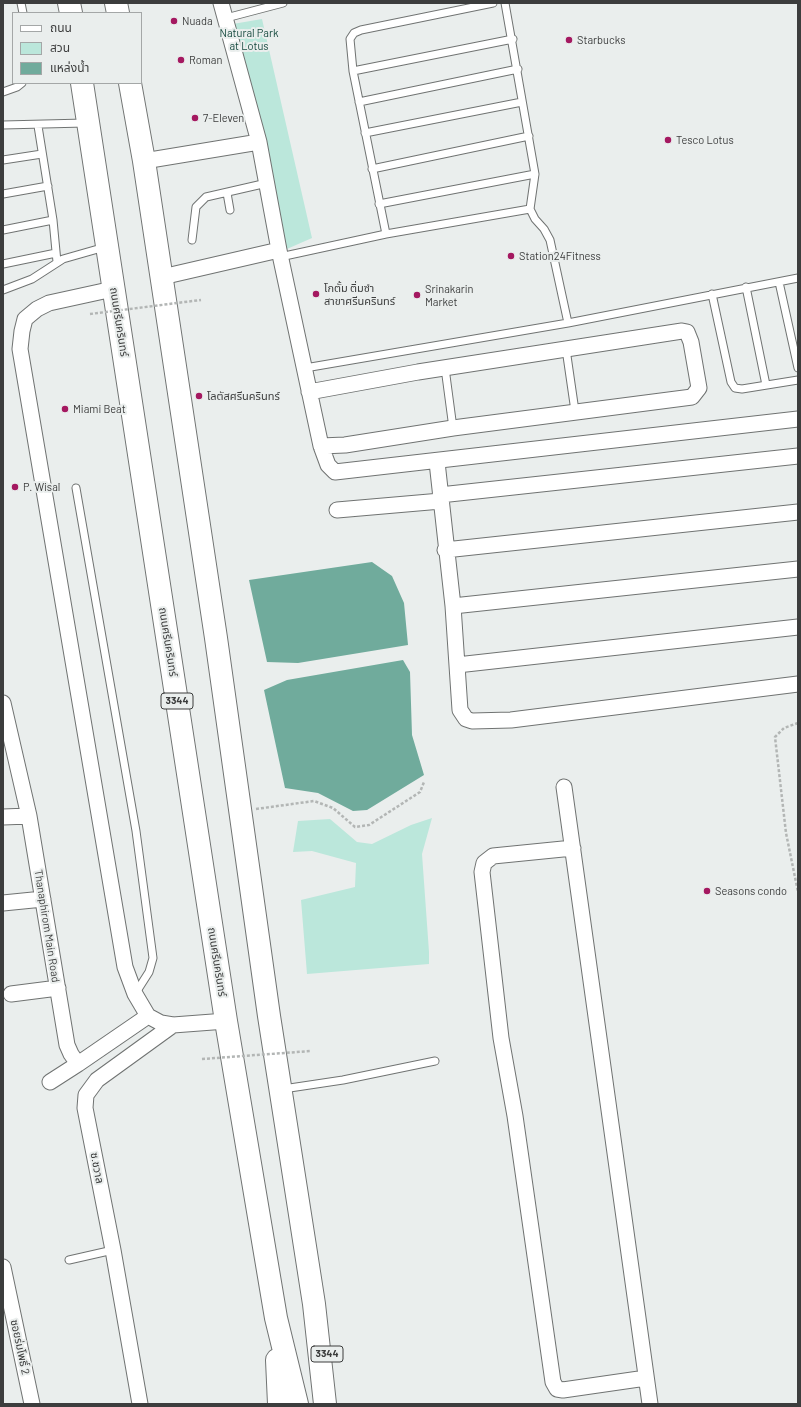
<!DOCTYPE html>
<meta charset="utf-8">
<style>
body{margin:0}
#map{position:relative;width:801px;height:1407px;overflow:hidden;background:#eaeeed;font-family:Barlow,"Noto Sans Thai",sans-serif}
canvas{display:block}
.frame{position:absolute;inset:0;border:4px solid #3c3d3d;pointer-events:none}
.legend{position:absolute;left:12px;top:12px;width:130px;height:72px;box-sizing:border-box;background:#eaeeed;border:1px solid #a4a7a7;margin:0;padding:5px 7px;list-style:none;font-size:12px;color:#3c3d3d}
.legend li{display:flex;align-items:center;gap:8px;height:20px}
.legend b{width:20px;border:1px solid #a4a7a7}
</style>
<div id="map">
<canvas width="801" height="1407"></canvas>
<div class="frame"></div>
<ul class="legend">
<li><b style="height:5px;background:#fff"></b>ถนน</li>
<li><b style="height:11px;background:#bbe7db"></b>สวน</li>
<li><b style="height:11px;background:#70ab9c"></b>แหล่งน้ำ</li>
</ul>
</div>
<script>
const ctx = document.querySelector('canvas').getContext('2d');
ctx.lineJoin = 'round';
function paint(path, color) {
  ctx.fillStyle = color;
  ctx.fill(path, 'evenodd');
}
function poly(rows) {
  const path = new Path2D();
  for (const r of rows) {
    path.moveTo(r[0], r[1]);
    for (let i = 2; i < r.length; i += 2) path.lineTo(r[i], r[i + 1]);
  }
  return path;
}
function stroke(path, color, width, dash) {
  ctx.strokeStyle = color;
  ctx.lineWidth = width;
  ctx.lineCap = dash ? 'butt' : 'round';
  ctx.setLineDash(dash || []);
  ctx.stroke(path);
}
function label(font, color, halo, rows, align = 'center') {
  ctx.font = font + ' Barlow,"Noto Sans Thai",sans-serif';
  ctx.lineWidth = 4;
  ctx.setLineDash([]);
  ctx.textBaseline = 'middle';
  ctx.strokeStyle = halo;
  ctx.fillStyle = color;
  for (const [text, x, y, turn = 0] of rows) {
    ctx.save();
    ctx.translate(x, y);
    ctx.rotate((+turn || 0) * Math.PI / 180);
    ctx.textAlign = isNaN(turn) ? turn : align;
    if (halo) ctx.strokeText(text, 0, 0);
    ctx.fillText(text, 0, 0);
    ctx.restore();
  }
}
paint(poly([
 [262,19,312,238,280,252,227,25],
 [432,818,422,854,429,952,429,964,307,974,301,900,355,887,356,863,312,851,293,852,298,821,330,819,357,842,372,844,411,825]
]), '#bbe7db');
paint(poly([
 [372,562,392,576,404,603,408,645,298,663,267,662,249,580],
 [403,660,410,672,412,735,424,775,367,810,353,811,318,793,285,788,264,690,287,680]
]), '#70ab9c');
const lane = poly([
 [21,3,23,13],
 [505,3,535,174,530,209],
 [226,18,283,3],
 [353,71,513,39],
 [3,92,17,87,22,83],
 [359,102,518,69],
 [3,125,85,123],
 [38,126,53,220,57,262],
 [365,133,522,102],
 [3,160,42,154],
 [372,169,529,136],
 [227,193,230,210],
 [3,194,48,186],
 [379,204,535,174],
 [3,230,53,220],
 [386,234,353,71,350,39,354,33,361,30,493,3],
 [192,240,196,207,206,197,267,183],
 [280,257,386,234,530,209,535,219,544,229,550,240,568,323,798,278],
 [3,264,56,253],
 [779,282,798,368],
 [746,287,766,385],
 [3,290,32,279,63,259,105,247],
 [712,294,731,382,735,388,742,389,798,380],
 [566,349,575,411],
 [305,368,568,323],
 [445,368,453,428],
 [76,488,136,831,153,958,149,972,135,994],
 [283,1089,343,1080,435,1061],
 [69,1260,113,1250]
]);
const street = poly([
 [144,161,259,142],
 [279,250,321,446,328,465,335,472,798,419],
 [162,277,279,250,259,142,221,3],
 [113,289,49,303,37,309,25,319,22,331,20,349,125,967,135,994,148,1016,161,1023,173,1025],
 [309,392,418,372,682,331,687,332,691,342,699,388,692,397,453,428,345,445,321,446],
 [437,462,453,606,460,710,466,719,472,721,511,720,798,684],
 [440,495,798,456],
 [337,510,441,501],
 [445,550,798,512],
 [453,606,798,569],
 [457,665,798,627],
 [3,703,29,816,67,1045,71,1054,78,1064,148,1016],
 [564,787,650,1404],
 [3,817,29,816],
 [573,848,493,856,484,863,482,872,501,1038,515,1116,553,1382,557,1389,563,1390,646,1378],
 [3,903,43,899],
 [11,994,58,988],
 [50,1082,78,1064],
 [3,1267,32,1404],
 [140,1404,113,1250,85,1108,86,1095,97,1080,173,1025,226,1021]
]);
const primary = poly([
 [69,3,71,13],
 [116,3,118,13],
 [82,83,226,1021,276,1318,297,1404],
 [130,83,144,161,216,638,269,1016,314,1304,325,1404],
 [277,1360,279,1404]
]);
stroke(lane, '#707372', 9);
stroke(street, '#707372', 17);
stroke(primary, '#707372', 24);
stroke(poly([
 [798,723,784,728,775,737,786,833,798,892],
 [256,809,314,801,333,808,355,827,369,825,420,792,424,782]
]), '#b3b6b5', 2.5, [3, 2]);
stroke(lane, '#fff', 7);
stroke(street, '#fff', 15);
stroke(primary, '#fff', 22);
stroke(poly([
 [90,314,201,300],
 [202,1059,311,1051]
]), '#b3b6b5', 2.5, [3, 2]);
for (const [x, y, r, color] of [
 [174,21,4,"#a41860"],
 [569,40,4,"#a41860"],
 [181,60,4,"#a41860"],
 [195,118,4,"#a41860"],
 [668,140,4,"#a41860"],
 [511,256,4,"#a41860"],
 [316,294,4,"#a41860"],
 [417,295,4,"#a41860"],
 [199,396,4,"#a41860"],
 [65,409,4,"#a41860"],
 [15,487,4,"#a41860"],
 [707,891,4,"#a41860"]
]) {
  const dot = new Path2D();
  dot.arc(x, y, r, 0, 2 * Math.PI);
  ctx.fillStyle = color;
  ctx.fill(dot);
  stroke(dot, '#eaeeed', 1.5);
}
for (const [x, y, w] of [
 [177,701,32],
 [327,1354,32]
]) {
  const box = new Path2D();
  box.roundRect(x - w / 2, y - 8, w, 16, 3);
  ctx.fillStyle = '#eaeeed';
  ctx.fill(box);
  stroke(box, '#3c3d3d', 1);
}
label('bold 10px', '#3c3d3d', null, [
 ["3344",177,701],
 ["3344",327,1354]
]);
label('11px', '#3c3d3d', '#eaeeed', [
 ["Nuada",182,21],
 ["Starbucks",577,40],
 ["Roman",189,60],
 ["7-Eleven",203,118],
 ["Tesco Lotus",676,140],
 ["Station24Fitness",519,256],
 ["โกตั้ม ติ่มซำ",324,288],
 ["สาขาศรีนครินทร์",324,301],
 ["Srinakarin",425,289],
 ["Market",425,302],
 ["โลตัสศรีนครินทร์",207,396],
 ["Miami Beat",73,409],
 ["P. Wisal",23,487],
 ["Seasons condo",715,891]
], 'left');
label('11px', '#15493e', '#eaeeed', [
 ["Natural Park",249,33],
 ["at Lotus",249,46]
]);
label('11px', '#3c3d3d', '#eaeeed', [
 ["ถนนศรีนครินทร์",119,322,81],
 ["ถนนศรีนครินทร์",168,642,81],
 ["Thanaphirom Main Road",47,926,81],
 ["ถนนศรีนครินทร์",217,962,81],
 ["ซ.ชวาล",97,1168,79],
 ["ซอยร่มโพธิ์ 2",20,1347,78]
]);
</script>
